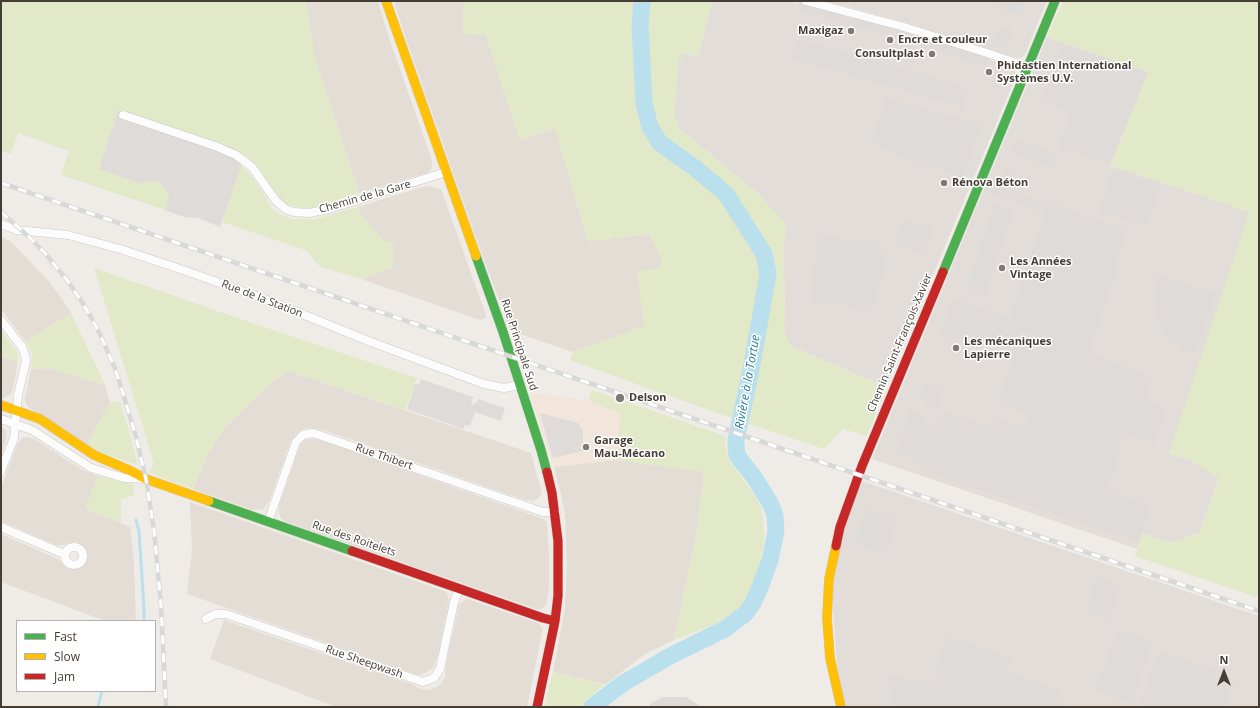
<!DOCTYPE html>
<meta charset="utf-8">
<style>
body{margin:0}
#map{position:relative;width:1260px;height:708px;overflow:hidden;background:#efece8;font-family:"Open Sans",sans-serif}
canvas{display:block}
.frame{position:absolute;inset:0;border:2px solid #453c35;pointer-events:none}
.legend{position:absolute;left:16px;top:620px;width:140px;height:72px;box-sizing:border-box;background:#fff;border:1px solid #b5b1ae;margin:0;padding:5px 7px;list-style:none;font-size:12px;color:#453c35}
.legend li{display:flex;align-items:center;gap:8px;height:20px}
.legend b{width:20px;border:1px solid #b5b1ae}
.north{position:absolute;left:1204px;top:652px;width:40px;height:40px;-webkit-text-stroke:3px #fff;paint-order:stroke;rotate:0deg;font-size:11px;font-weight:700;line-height:16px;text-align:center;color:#453c35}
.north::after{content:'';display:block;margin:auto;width:14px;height:18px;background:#453c35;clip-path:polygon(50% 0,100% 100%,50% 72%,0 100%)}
</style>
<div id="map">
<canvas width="1260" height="708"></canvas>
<div class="frame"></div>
<ul class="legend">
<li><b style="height:5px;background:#4caf50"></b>Fast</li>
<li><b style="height:5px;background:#ffc107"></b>Slow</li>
<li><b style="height:5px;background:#c62828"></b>Jam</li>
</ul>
<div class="north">N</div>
</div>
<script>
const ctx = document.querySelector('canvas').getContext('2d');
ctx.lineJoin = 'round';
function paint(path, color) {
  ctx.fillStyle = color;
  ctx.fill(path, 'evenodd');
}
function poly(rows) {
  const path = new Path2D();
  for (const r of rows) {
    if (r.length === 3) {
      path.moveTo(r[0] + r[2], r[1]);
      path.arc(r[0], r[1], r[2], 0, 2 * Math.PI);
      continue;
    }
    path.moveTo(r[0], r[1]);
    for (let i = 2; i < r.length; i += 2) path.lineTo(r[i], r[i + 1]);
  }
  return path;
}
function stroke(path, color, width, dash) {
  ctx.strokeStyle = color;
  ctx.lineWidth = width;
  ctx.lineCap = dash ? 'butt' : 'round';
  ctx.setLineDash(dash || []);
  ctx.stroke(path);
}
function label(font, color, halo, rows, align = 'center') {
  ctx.font = font + ' "Open Sans",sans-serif';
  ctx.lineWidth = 3;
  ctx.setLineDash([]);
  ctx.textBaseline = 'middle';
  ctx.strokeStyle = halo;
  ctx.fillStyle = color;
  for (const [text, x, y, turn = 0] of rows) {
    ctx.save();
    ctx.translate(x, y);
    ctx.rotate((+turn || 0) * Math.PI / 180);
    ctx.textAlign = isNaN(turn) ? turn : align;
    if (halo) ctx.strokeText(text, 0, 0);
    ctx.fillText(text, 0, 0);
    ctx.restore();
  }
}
paint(poly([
 [306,1,378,1,387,32,432,160,432,165,431,170,427,173,359,193,314,55],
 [394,1,464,1,463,33,486,35,520,140,555,128,588,241,649,234,662,258,660,269,637,272,645,326,573,352,511,331,481,252,404,33],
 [426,186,441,189,487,318,480,320,361,279,393,267,392,241,384,241,364,219,357,207],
 [1,236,11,242,47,279,60,296,71,313,26,342,1,309],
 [1,356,18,362,12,392,9,396,1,399],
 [50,368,105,385,110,402,87,444,29,408,26,404,25,399,31,369],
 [289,371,531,453,542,494,536,500,531,501,525,500,323,430,308,428,301,430,291,440,269,502,263,509,253,510,193,489,208,454,227,425,274,380],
 [1,426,6,431,7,434,6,440,1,455],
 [27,437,35,439,82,470,98,476,85,508,130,527,134,562,136,621,105,621,1,582,1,534,58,559,66,567,70,569,80,568,86,562,88,558,86,548,77,542,72,542,63,545,56,545,1,521,1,488,17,445,22,438],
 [310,439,316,439,324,441,544,519,547,523,549,552,549,588,546,605,541,609,536,609,286,522,281,518,279,513,279,506,300,446,305,440],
 [616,460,704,471,697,531,674,640,645,654,606,684,553,672,565,608,567,565,565,515,561,494,554,467],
 [190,502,444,591,447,593,449,600,438,655,433,668,427,672,420,675,415,674,187,594,192,550],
 [467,599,538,623,543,628,527,707,336,707,210,659,224,620,412,684,420,689,429,690,439,686,445,677,446,665,459,605,464,600]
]), '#e3ddd6');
paint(poly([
 [529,393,589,400,620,414,616,460,554,467]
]), '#f2e5db');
paint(poly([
 [712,1,788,1,898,30,988,59,1012,68,1015,72,1016,76,886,387,791,346,784,331,785,289,783,258,786,223,768,205,761,196,680,129,674,117,678,60,684,53,698,56],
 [826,1,1047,1,1024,56,1021,58,1017,58,901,21],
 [1047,37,1148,72,1110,165,1250,212,1169,453,1193,461,1219,478,1199,533,1170,543,1142,533,1137,549,872,459],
 [862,481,1259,616,1259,707,846,707,842,691,837,664,833,608,833,587,835,569,846,522]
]), '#e2ddd9');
paint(poly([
 [1,1,306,1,314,55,359,193,312,208,296,207,288,205,275,194,259,168,245,155,234,148,118,110,99,169,141,184,151,181,160,183,165,188,169,196,165,210,61,175,69,151,18,133,11,154,1,151],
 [464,1,712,1,698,56,685,53,678,60,674,117,680,129,761,196,768,205,786,223,783,258,785,289,784,331,791,346,886,387,867,436,843,429,824,449,728,417,570,360,573,352,644,326,637,271,660,269,662,258,649,234,588,241,555,128,520,140,486,35,463,34],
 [1063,1,1259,1,1259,598,1135,556,1142,533,1170,543,1199,533,1219,479,1193,461,1169,453,1249,212,1110,165,1148,72,1047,37],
 [241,165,254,179,272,208,280,215,293,219,315,219,357,207,364,219,384,241,392,241,393,267,361,279,319,266,308,252,302,249,222,222],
 [94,268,258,325,417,378,405,410,289,371,274,380,227,425,208,454,193,489,149,473,154,463],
 [71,313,105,385,50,368,31,369,32,353,26,342],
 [1,330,17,352,18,358,18,362,1,356],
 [592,390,725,436,726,449,729,460,755,496,761,507,763,518,764,533,764,543,757,575,748,594,741,607,729,616,715,624,674,640,697,531,704,472,616,460,620,414,589,400],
 [120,401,130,435,138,465,99,452,87,444,110,402],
 [98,476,133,484,134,495,121,500,121,523,85,508],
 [553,672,605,684,584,702,581,707,544,707]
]), '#e1e9c9');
paint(poly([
 [800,1,806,1,990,54,985,66,872,30,797,11],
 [998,1,1024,1,1019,15,996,8],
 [998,27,1013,31,1008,49,992,44],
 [795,39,864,56,970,89,964,108,790,58],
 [1065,44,1148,72,1110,165,1058,147,1071,112,1042,101],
 [886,98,983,125,962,179,938,168,937,171,869,143],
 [118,110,225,145,234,148,245,155,220,227,198,218,184,217,165,210,169,195,165,188,160,183,151,181,141,184,99,169],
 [1016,139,1059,154,1054,168,1011,154],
 [1011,168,1016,170,1016,172,1018,173,1013,188,1001,183,1006,170,1010,172],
 [1111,171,1160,188,1147,227,1098,211],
 [993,185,1044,203,1041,212,990,194],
 [1048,201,1128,231,1090,354,1154,376,1146,401,1168,409,1156,443,1131,436,1123,442,1087,433,1122,444,1108,491,1151,505,1139,542,963,485,927,471,920,465,910,462,911,458,895,452,908,419,909,410,927,416,925,420,936,424,940,418,942,411,992,428,995,418,1023,427,1027,413,997,403,1014,351,965,334,961,343,939,335,953,298,1009,317],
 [1021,331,1042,338,1038,350,1017,343],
 [994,203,1015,210,985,298,964,291],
 [903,219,934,230,923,255,893,244],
 [818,235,878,242,886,260,887,269,870,315,842,303,812,306,814,264],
 [1155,273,1217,293,1195,356,1165,336,1154,308],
 [421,379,473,397,471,404,473,405,477,402,478,399,505,408,501,421,475,412,470,426,465,425,463,429,407,409,415,384,419,385],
 [923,383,943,391,937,408,917,398],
 [540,413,578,423,583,430,583,451,553,458],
 [866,508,898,520,886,555,854,543],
 [1098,576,1122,585,1109,621,1085,612],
 [1116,629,1154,642,1133,704,1094,691],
 [947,635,1011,657,1007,671,1060,690,1056,700,1075,707,891,707,891,700,887,674,932,683],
 [1158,651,1237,678,1224,707,1139,707],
 [663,697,686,697,702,707,649,707,651,703]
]), '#dedbd8');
stroke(poly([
 [136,520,139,531,144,608,144,621],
 [98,707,102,691]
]), '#b9e0ec', 3);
stroke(poly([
 [592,707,622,684,670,656,725,629,745,614,753,603,760,587,770,560,776,531,775,515,770,503,754,477,742,462,737,455,736,447,736,440,751,370,768,274,764,254,726,194,695,168,660,143,650,127,644,103,640,24,642,1]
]), '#b9e0ec', 17);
const street = poly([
 [806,1,904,27,990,54,1027,67],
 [123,115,215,146,236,155,252,167,276,201,287,210,294,212,309,213,329,209,446,172],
 [1,224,17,230,68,235,120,249,186,271,270,301,371,342,484,384,504,388,519,385],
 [1,320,22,347,25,355,26,361,18,395,14,438,1,471],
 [1,419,32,430,91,468,124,478,146,479],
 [268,522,296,442,303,435,313,433,543,512,556,512],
 [1,527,64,554],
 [74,556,9],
 [206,619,215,614,226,614,423,682,434,678,440,669,454,602,459,589]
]);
const fast = poly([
 [476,256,503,332,541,450,547,472],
 [943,272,1055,1],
 [209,501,352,551]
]);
const slow = poly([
 [386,1,476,256],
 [1,405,40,419,94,455,129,470,146,479,209,501],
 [836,546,829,579,827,618,830,658,841,707]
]);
const jam = poly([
 [836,546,840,527,862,466,943,272],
 [352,551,543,618,555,621],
 [537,707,555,621,558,596,558,541,552,493,547,472]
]);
stroke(street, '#cbc8c4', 9);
stroke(fast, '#cec8c0', 10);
stroke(slow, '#cec8c0', 10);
stroke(jam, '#cec8c0', 10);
stroke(street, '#fdfcfc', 8);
stroke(fast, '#4caf50', 9);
stroke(slow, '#ffc107', 9);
stroke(jam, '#c62828', 9);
const rail = poly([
 [1,183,1259,611],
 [1,212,29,237,44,252,67,280,84,305,98,330,114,366,122,390,136,437,146,479,154,530,161,605,166,707]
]);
stroke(rail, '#d9d8d8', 4.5);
stroke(rail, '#fff', 3, [9]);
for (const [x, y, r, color] of [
 [851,31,4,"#807a74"],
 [890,40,4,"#807a74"],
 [932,54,4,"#807a74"],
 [989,72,4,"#807a74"],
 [944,183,4,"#807a74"],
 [1002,268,4,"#807a74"],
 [956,348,4,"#807a74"],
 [620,398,5,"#807a74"],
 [586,447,4,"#807a74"]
]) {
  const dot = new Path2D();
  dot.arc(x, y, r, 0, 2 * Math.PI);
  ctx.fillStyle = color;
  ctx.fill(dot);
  stroke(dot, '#fff', 1.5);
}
label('bold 11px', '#453c35', '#fff', [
 ["Maxigaz",843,31,"right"],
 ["Encre et couleur",898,40],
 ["Consultplast",924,54,"right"],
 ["Phidastien International",997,66],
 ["Systèmes U.V.",997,79],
 ["Rénova Béton",952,183],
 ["Les Années",1010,262],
 ["Vintage",1010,275],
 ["Les mécaniques",964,342],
 ["Lapierre",964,355],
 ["Delson",629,398],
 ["Garage",594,441],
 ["Mau-Mécano",594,454]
], 'left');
label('11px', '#453c35', '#fff', [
 ["Chemin de la Gare",365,197,-16],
 ["Rue de la Station",262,299,21],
 ["Chemin Saint-François-Xavier",900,343,-67],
 ["Rue Principale Sud",519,345,72],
 ["Rue Thibert",384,457,19],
 ["Rue des Roitelets",354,539,19],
 ["Rue Sheepwash",364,662,19]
]);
label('italic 12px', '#2c7a96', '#fff', [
 ["Rivière à la Tortue",748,382,-80]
]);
</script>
